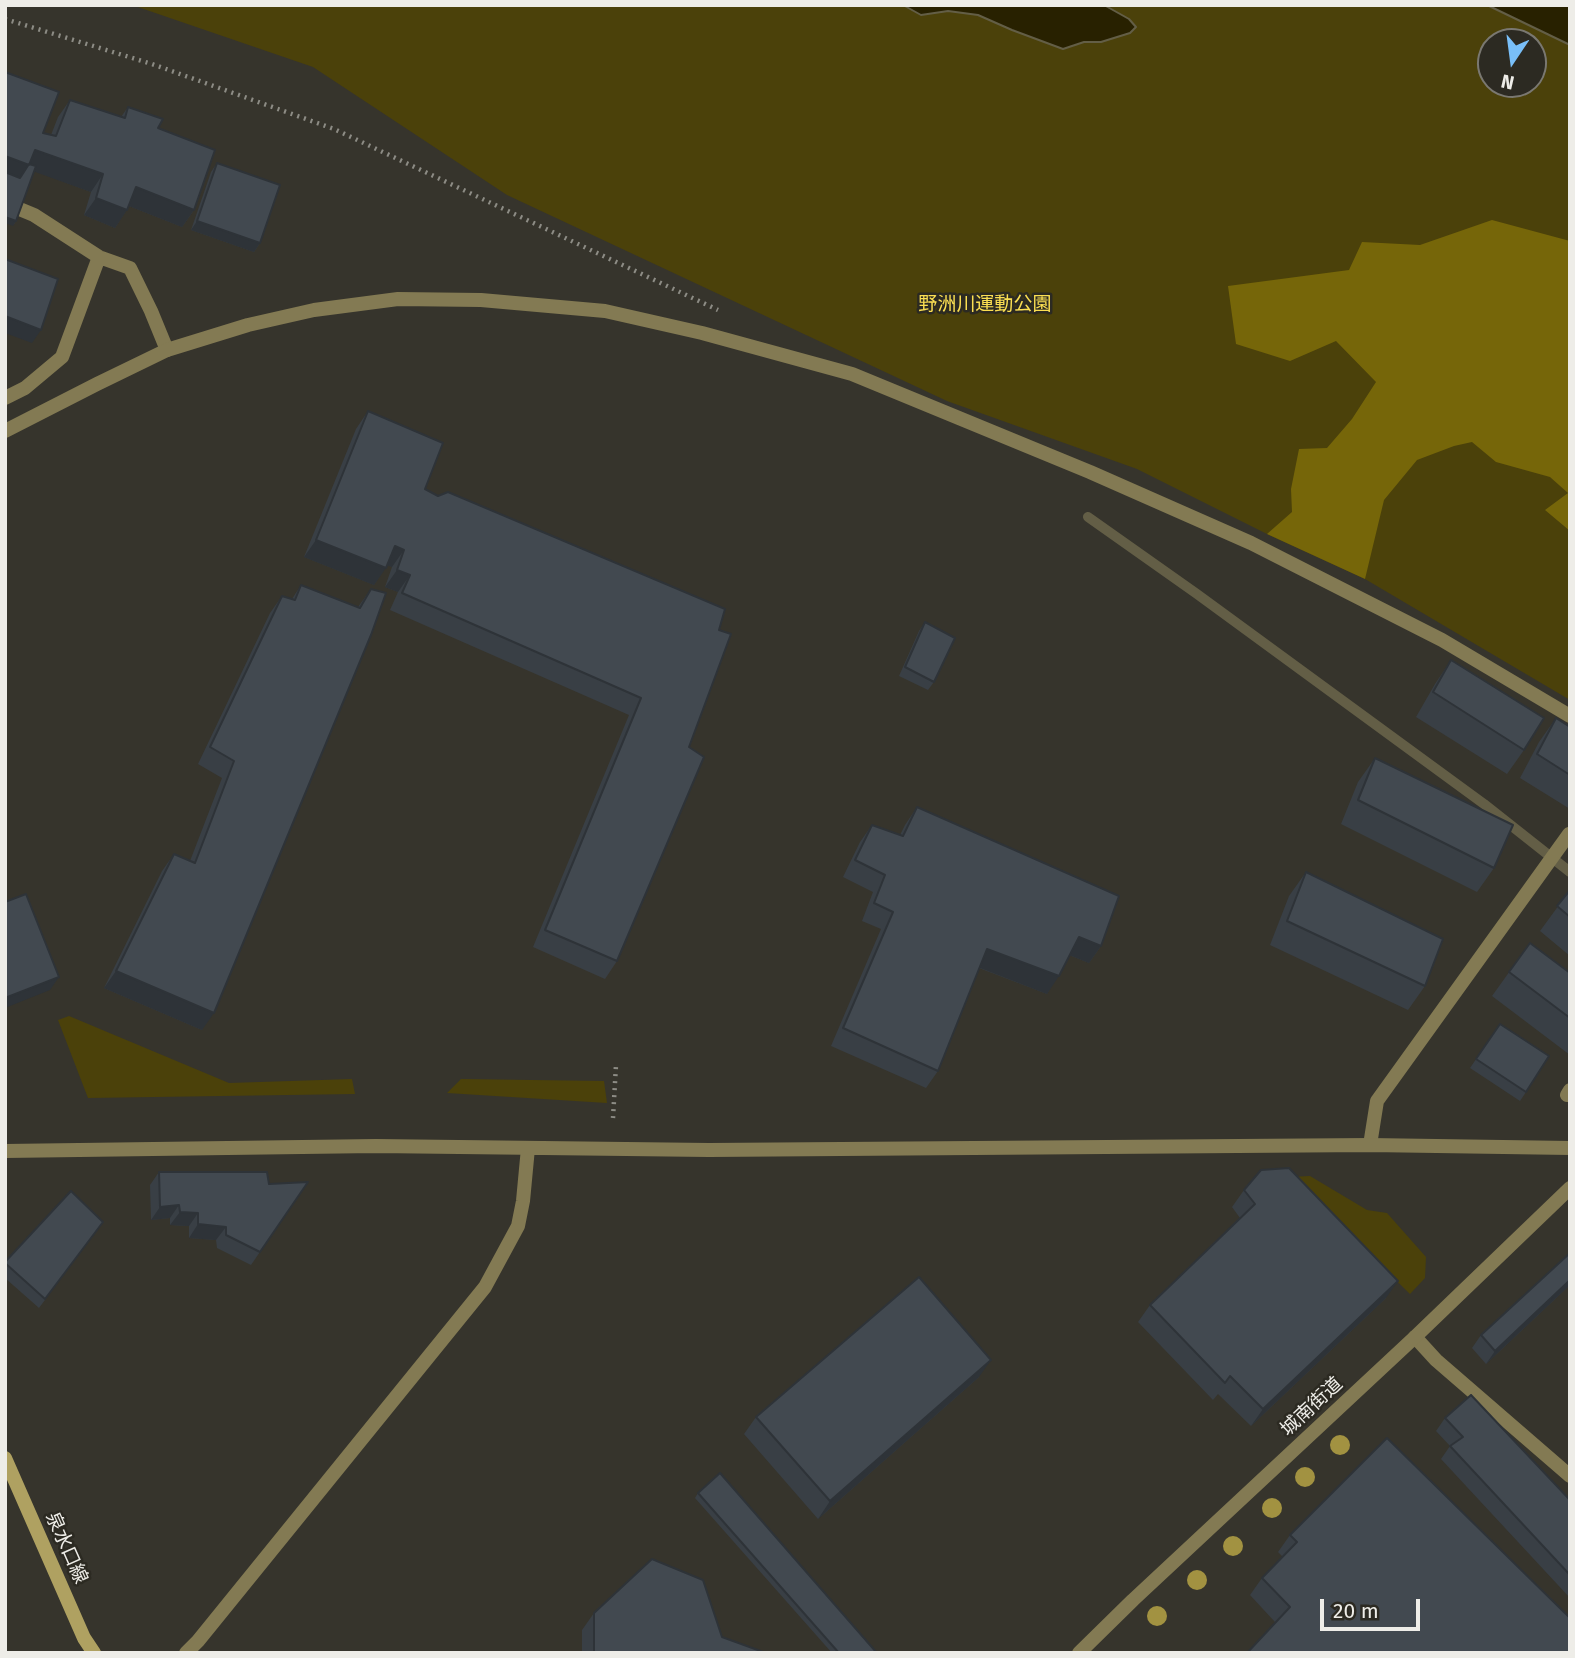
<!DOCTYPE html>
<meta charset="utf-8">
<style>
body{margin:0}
#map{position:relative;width:1575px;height:1658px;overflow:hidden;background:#36342c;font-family:"Fira Sans",sans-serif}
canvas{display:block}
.frame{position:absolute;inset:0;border:7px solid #eeede8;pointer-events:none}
.north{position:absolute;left:1477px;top:28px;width:70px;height:70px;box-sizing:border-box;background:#2c2a22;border:2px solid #7a7871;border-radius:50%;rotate:193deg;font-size:19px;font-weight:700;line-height:28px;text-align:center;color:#eeede8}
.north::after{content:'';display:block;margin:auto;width:24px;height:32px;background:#79bff8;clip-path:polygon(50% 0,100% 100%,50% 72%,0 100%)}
.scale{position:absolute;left:1320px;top:1599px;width:100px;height:32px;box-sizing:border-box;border:4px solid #eeede8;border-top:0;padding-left:9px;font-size:21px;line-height:24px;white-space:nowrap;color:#eeede8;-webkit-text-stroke:5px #2c2a22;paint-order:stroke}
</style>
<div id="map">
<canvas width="1575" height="1658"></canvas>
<div class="frame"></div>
<div class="north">N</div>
<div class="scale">20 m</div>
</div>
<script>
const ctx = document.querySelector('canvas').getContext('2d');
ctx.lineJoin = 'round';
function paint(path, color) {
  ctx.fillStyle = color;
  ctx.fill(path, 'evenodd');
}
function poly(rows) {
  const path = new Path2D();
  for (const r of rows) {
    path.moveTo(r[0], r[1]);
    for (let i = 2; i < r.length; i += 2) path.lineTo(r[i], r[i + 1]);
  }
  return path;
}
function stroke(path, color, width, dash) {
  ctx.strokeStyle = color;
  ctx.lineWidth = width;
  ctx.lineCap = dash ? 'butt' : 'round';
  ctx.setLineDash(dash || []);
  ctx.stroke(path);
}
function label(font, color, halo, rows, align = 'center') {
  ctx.font = font + ' "Fira Sans","Noto Sans JP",sans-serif';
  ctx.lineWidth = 5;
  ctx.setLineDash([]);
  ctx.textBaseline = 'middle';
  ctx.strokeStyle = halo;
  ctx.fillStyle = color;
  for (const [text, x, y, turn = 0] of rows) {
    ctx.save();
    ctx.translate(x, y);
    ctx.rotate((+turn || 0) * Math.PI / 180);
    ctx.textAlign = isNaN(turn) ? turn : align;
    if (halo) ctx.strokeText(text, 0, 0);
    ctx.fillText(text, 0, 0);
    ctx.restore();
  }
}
paint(poly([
 [132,5,1487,5,1570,45,1570,700,1365,579,1267,534,1137,469,947,401,507,195,313,67],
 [1491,42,1533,42,1533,84,1491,84],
 [69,1016,229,1083,352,1079,355,1094,88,1098,58,1020],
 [461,1079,604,1081,607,1103,447,1093],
 [1310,1176,1367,1210,1387,1213,1426,1257,1425,1278,1410,1294,1291,1177]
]), '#4b410a');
paint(poly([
 [1492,220,1570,241,1570,531,1545,510,1568,493,1550,477,1496,462,1472,442,1454,446,1417,460,1384,500,1365,579,1267,534,1292,512,1291,489,1299,449,1327,448,1352,419,1376,382,1336,341,1290,361,1236,344,1228,286,1349,270,1362,242,1420,245]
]), '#766609');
const water = poly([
 [903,5,1104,5,1129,19,1136,27,1130,33,1101,42,1084,42,1063,49,1012,30,978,15,948,11,921,15,903,5],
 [1487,5,1570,5,1570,45,1487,5]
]);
paint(water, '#282100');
stroke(water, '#635e46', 2);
stroke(poly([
 [1088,517,1197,594,1484,804,1570,872]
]), '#635e46', 10);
stroke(poly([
 [5,19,152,64,334,129,718,310],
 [613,1118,616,1065]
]), '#8d8c85', 4.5, [2, 5]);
stroke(poly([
 [5,203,34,215,99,257,130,268,151,311,167,350],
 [5,398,25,388,62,357,99,257],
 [1415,1337,1436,1360,1570,1476]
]), '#837a53', 14);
stroke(poly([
 [5,431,97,384,167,350,248,325,314,310,398,299,481,300,605,311,702,333,852,374,1090,472,1251,543,1442,640,1570,716],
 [1567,1095,1570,1090],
 [1370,1145,1377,1101,1569,834]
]), '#837a53', 14);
stroke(poly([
 [5,1151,376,1146,709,1150,1370,1145,1570,1148],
 [186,1653,198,1641,485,1287,518,1226,523,1201,528,1148],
 [1079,1653,1133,1600,1415,1337,1570,1188]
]), '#837a53', 14);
stroke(poly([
 [5,1458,84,1638,94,1653]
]), '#afa161', 14);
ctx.fillStyle = '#a29241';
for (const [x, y] of [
 [1340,1445],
 [1305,1477],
 [1272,1508],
 [1233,1546],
 [1197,1580],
 [1157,1616]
]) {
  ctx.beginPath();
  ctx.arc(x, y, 10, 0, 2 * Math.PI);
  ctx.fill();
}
paint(poly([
 [70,100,121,117,128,107,158,128,194,210,182,227,129,206,115,228,84,215,91,192,34,171,16,221,13,226,43,133,51,135,58,117],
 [217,163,260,243,254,252,191,230,211,172],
 [368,411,425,489,438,496,448,492,689,747,617,961,605,979,533,947,629,715,390,610,398,592,385,587,392,567,387,565,374,585,304,557,356,429],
 [301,585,358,607,371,589,202,1030,104,988,162,871,174,854,190,861,222,778,198,764,270,613,282,596,292,599],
 [925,622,934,682,928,690,899,676,919,631],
 [1451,660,1524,750,1507,774,1416,717,1435,684],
 [1556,718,1570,727,1570,809,1520,778,1539,742],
 [1375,758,1494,868,1477,892,1341,824,1358,782],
 [917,807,1101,946,1089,963,1069,955,1047,994,979,968,938,1071,926,1088,831,1046,881,929,862,921,873,892,843,877,860,842,872,825,900,835,905,825],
 [1306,872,1425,986,1408,1010,1270,945,1289,896],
 [1570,890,1570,956,1540,931],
 [1530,943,1570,973,1570,1055,1492,996],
 [1500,1024,1526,1092,1520,1101,1470,1068],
 [159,1172,269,1184,308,1182,251,1265,217,1248,216,1240,189,1238,189,1226,170,1225,170,1218,151,1220,150,1185],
 [1244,1190,1386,1298,1251,1426,1218,1394,1213,1400,1138,1322,1150,1305,1240,1218,1232,1207],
 [103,1222,39,1308,5,1278,5,1262],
 [1570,1253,1570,1285,1486,1364,1472,1348,1481,1335],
 [979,1377,818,1519,744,1434,756,1417],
 [1445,1418,1570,1500,1570,1598,1441,1459,1450,1446,1436,1431],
 [698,1493,877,1653,832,1653,695,1498],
 [1290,1535,1570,1618,1275,1622,1250,1595,1262,1578,1283,1557,1278,1552],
 [594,1613,722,1637,766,1653,582,1653,582,1630]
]), '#393f45');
paint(poly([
 [35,150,103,174,91,192,27,169,17,183,5,178,5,156],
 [136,187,194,210,182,227,124,204],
 [96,198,127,210,115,228,84,215],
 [5,217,16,221,13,226,5,223],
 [197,221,260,243,254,252,191,230],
 [5,316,41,330,32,343,5,333],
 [316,540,386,568,374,585,304,557],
 [395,546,404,550,392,567,383,564],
 [397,570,410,575,398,592,385,587],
 [1079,937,1101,946,1089,963,1067,954],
 [987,949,1059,976,1047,994,975,966],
 [116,971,214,1013,202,1030,104,988],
 [59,977,50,990,5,1008,5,998],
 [179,1205,170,1218,151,1220,160,1207],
 [180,1212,198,1213,189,1226,170,1225],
 [198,1224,226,1227,216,1240,189,1238],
 [1570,1280,1570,1285,1486,1364,1495,1351],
 [1398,1281,1386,1298,1251,1426,1263,1409],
 [991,1360,979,1377,818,1519,830,1501]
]), '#2e3338');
const building = poly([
 [5,72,59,92,43,133,56,136,70,100,125,118,128,107,163,119,158,128,215,150,194,210,136,187,127,210,96,198,103,174,35,150,29,165,5,156,5,72],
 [217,163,280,185,260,243,197,221,217,163],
 [29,164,36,166,16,221,5,217,5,172,20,178,29,164],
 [5,259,58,279,41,330,5,316,5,259],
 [368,411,443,443,425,489,438,496,448,492,725,609,719,630,731,634,689,747,704,757,617,961,545,930,641,698,402,593,410,575,397,570,404,550,395,546,386,568,316,540,368,411],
 [301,585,360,608,371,589,386,593,371,635,214,1013,116,971,174,854,195,863,234,761,210,747,282,596,295,600,301,585],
 [925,622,955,638,934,682,905,667,925,622],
 [1451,660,1544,718,1524,750,1433,692,1451,660],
 [1556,718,1570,727,1570,775,1537,754,1556,718],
 [1375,758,1513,825,1494,868,1358,800,1375,758],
 [917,807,1119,896,1101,946,1079,937,1059,976,987,949,938,1071,843,1028,893,912,874,903,885,875,855,860,872,825,903,836,917,807],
 [1306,872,1443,939,1425,986,1287,921,1306,872],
 [1570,890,1570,917,1557,906,1570,890],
 [26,894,59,977,5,998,5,902,26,894],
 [1530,943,1570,973,1570,1018,1509,972,1530,943],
 [1500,1024,1549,1056,1526,1092,1476,1059,1500,1024],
 [1289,1168,1398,1281,1263,1409,1230,1376,1225,1383,1150,1305,1255,1204,1244,1190,1261,1170,1289,1168],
 [159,1172,267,1172,269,1184,308,1182,260,1252,226,1235,226,1227,198,1224,198,1213,180,1212,179,1205,160,1207,159,1172],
 [71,1191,103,1222,45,1299,5,1263,5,1262,71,1191],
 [1570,1253,1570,1280,1495,1351,1481,1335,1570,1253],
 [919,1277,991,1360,830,1501,756,1417,919,1277],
 [1471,1395,1570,1500,1570,1575,1450,1446,1463,1437,1445,1418,1471,1395],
 [1387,1438,1570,1618,1570,1653,1247,1653,1290,1607,1262,1578,1297,1542,1290,1535,1387,1438],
 [720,1473,877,1653,839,1653,698,1493,720,1473],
 [652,1559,703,1580,722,1637,766,1653,594,1653,594,1613,652,1559]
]);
paint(building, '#424950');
stroke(building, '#2e3338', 2);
label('19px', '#fbdf52', '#2c2a22', [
 ["野洲川運動公園",985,305]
]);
label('19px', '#eeede8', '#2c2a22', [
 ["城南街道",1312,1407,-43],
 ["泉水口線",66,1548,66]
]);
</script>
